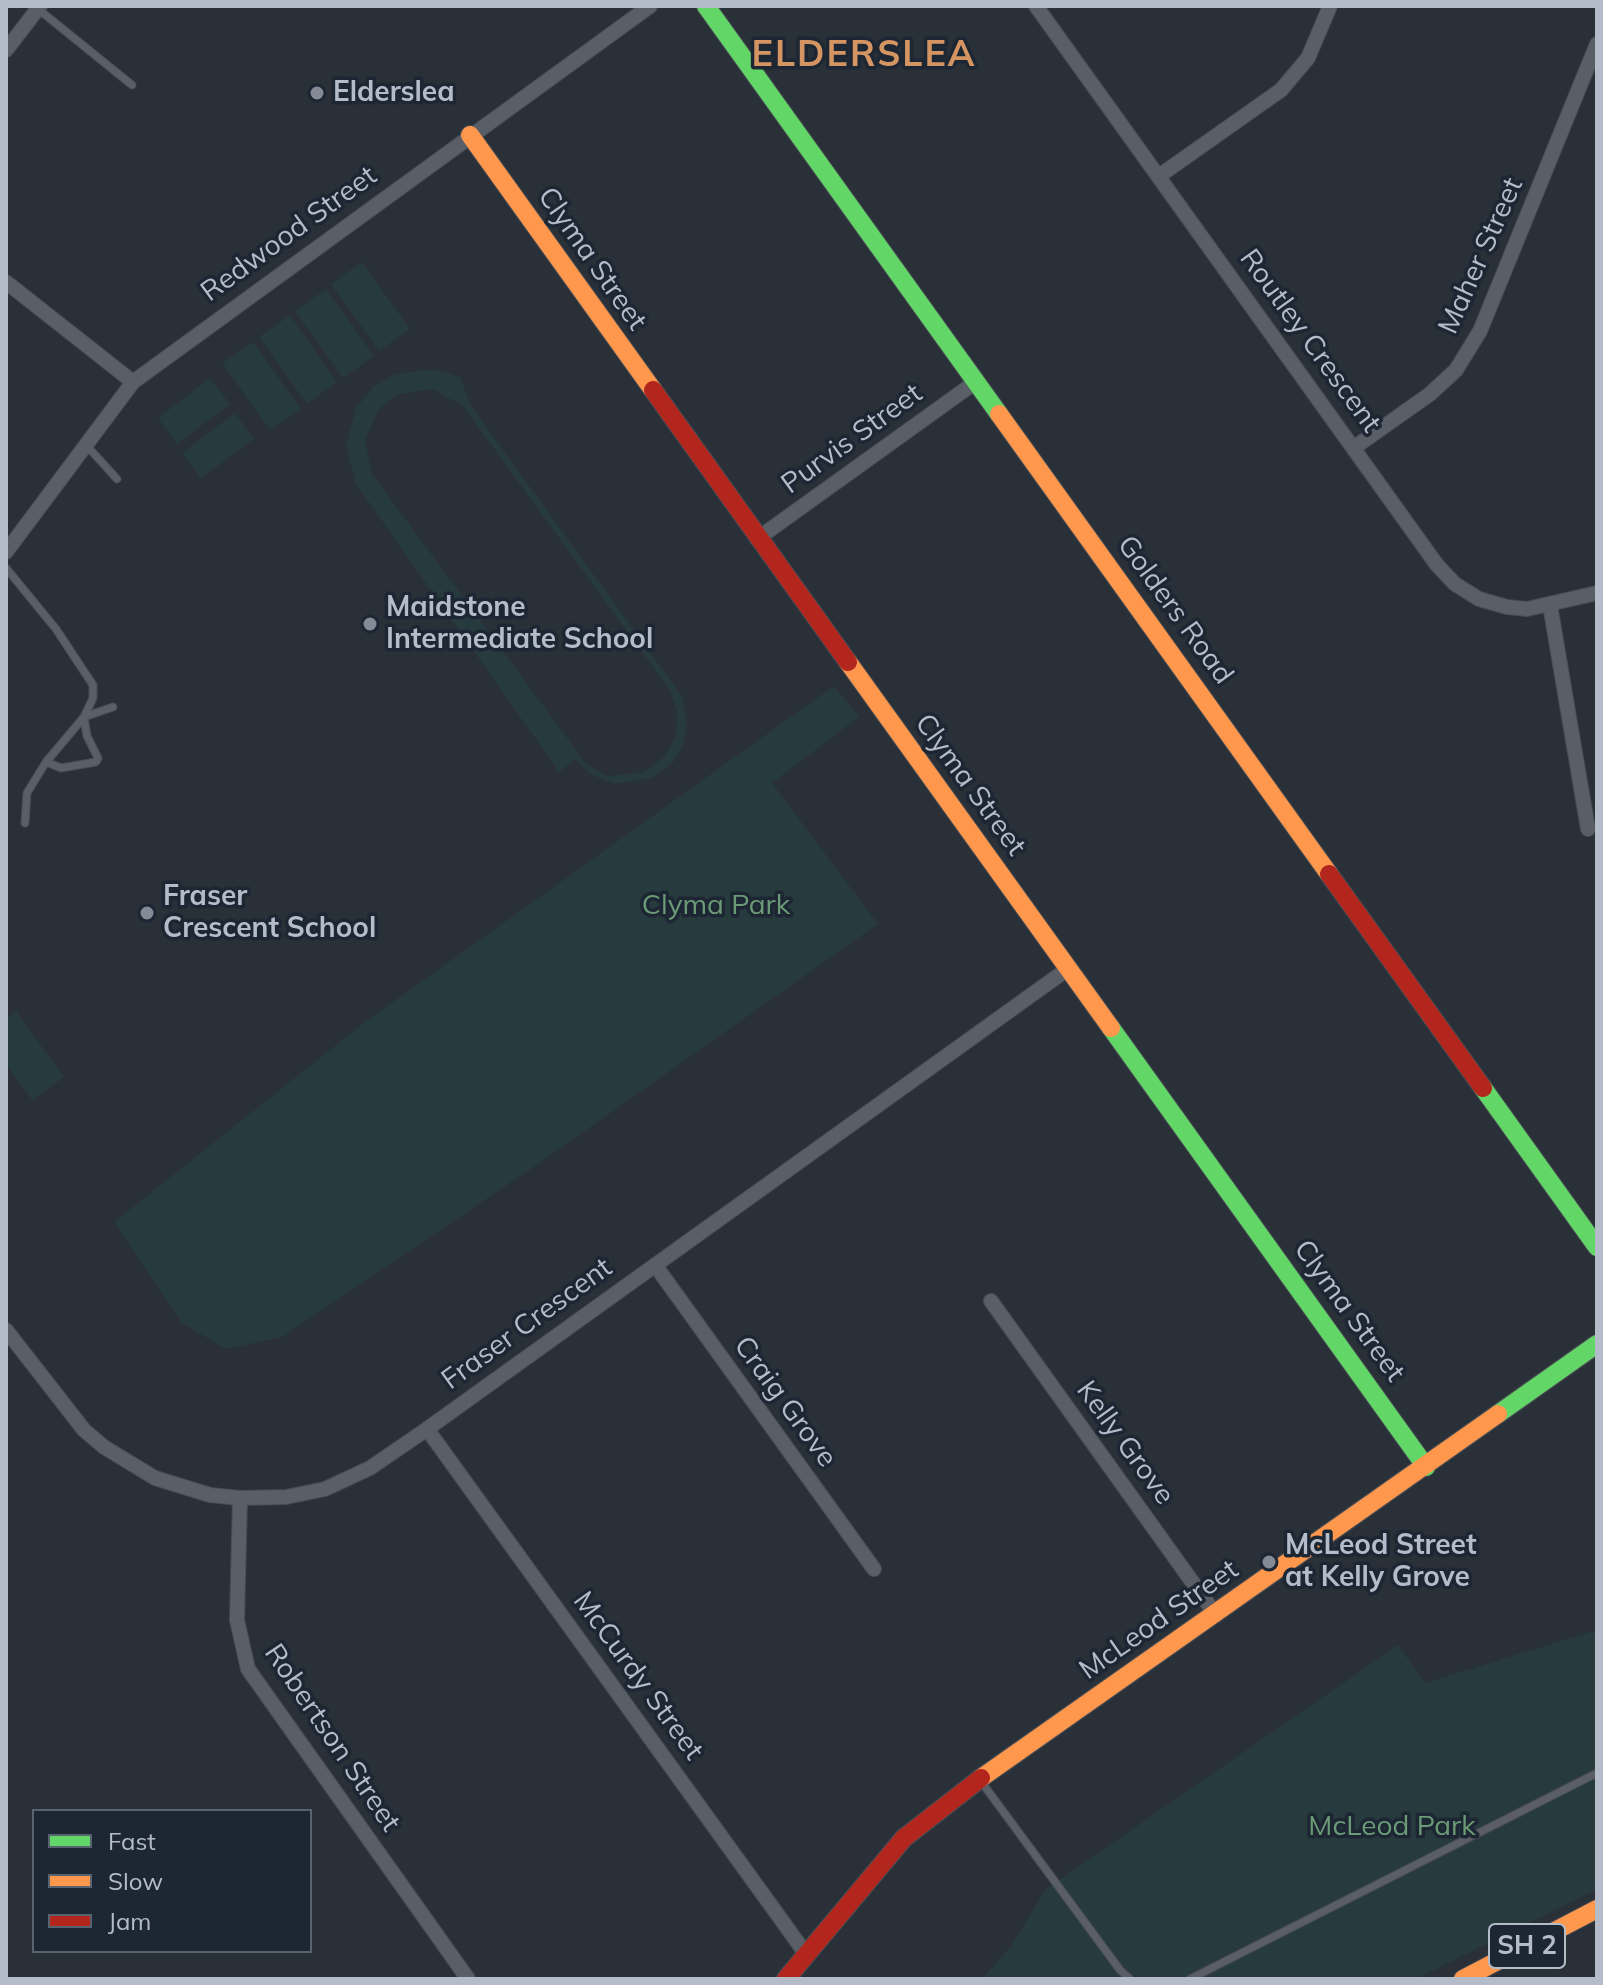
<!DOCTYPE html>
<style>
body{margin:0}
#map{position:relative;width:1603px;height:1985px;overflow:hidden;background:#2a3038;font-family:Mulish,sans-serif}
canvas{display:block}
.frame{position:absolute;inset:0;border:8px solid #b4bcc9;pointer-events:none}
.legend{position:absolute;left:32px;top:1809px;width:280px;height:144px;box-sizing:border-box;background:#1d2633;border:2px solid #59626f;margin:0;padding:10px 14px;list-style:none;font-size:24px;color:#b4bcc9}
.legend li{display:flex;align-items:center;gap:16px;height:40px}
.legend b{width:40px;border:2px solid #59626f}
</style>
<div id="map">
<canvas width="1603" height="1985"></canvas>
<div class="frame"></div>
<ul class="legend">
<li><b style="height:10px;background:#63d668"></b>Fast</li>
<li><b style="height:10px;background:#ff974d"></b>Slow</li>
<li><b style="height:10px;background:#b3261e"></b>Jam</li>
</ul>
</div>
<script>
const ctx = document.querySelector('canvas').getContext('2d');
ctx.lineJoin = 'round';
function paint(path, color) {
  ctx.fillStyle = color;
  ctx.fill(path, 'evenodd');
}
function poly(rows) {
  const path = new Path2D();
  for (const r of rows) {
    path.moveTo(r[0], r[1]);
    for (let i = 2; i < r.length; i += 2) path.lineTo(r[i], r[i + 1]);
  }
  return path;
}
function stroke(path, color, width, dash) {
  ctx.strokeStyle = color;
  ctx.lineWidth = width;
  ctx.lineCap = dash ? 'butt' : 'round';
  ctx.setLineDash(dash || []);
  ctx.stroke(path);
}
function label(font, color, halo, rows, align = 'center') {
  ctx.font = font + ' Mulish,sans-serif';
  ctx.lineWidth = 7;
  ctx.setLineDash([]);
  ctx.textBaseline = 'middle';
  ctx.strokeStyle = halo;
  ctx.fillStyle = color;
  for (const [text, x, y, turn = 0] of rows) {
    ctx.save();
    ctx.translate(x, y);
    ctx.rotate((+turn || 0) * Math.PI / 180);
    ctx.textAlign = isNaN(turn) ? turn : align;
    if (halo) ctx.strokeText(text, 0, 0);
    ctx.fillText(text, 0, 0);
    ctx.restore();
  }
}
paint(poly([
 [362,262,410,329,379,351,331,284],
 [326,289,374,356,343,378,295,311],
 [290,315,337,382,307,404,259,337],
 [253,342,301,409,270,430,222,363],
 [434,369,460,377,471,406,681,695,687,719,684,743,672,764,652,778,615,784,592,775,576,759,559,772,356,484,346,446,356,408,373,387,395,374],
 [432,389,463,406,669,689,677,711,676,736,664,757,644,772,608,776,587,765,372,474,365,441,378,410,396,395],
 [210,378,230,404,177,444,158,418],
 [235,413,254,439,201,478,182,453],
 [834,686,859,717,772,783,878,924,538,1164,282,1337,226,1349,182,1323,114,1222,365,1022],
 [16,1011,64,1077,32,1100,6,1064,6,1018],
 [1597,1630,1597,1889,1416,1979,982,1979,1011,1946,1046,1889,1398,1645,1425,1683]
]), '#273a3e');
const lane = poly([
 [38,9,132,85],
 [87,446,117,479],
 [6,568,56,629,93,685,93,698,84,717,46,762,27,793,25,823],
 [84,717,113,707],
 [46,762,61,768,96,762,98,758,87,736,84,717],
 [980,1780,1120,1970,1130,1979],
 [1190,1979,1597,1773]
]);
const street = poly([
 [1036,6,1437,565,1455,584,1479,599,1507,607,1527,609,1597,593],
 [6,50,40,6],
 [1159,176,1281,90,1308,58,1330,6],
 [6,282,133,382],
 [1355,447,1430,394,1456,370,1480,331,1597,44],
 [757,539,977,381],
 [6,552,133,382,650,6],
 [1550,605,1588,829],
 [655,1265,874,1569],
 [991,1301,1216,1615],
 [6,1330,84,1430,104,1447,155,1478,210,1495,240,1498,286,1497,325,1489,370,1468,427,1429,1069,968],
 [427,1429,806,1954],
 [240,1498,237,1620,248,1669,468,1979]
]);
const fast = poly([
 [706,6,999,414],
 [1111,1028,1426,1467],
 [1483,1088,1597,1247],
 [1498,1414,1597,1344]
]);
const slow = poly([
 [470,135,653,390],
 [999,414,1329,874],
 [848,662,1111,1028],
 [981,1778,1498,1414],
 [1463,1979,1597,1909]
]);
const jam = poly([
 [653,390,848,662],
 [1329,874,1483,1088],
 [786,1979,904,1838,981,1778]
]);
stroke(lane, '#484c53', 9);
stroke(street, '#484c53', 16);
stroke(fast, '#484c53', 20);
stroke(slow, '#484c53', 20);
stroke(jam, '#484c53', 20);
stroke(lane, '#5a5e66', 7);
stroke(street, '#5a5e66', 14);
stroke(fast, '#63d668', 18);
stroke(slow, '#ff974d', 18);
stroke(jam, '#b3261e', 18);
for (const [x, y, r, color] of [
 [317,93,8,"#848b96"],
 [370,624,8,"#848b96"],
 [147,913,8,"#848b96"],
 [1269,1562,8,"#848b96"]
]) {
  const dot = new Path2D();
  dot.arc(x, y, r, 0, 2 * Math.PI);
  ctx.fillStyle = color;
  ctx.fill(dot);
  stroke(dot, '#1d2633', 3);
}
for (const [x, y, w] of [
 [1527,1946,76]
]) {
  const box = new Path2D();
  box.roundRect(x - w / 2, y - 22, w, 44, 6);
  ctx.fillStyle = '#1d2633';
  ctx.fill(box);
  stroke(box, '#b4bcc9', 2);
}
label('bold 26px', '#b4bcc9', null, [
 ["SH 2",1527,1946]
]);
label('bold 28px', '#b4bcc9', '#1d2633', [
 ["Elderslea",333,93],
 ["Maidstone",386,608],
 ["Intermediate School",386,640],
 ["Fraser",163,897],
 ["Crescent School",163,929],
 ["McLeod Street",1285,1546],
 ["at Kelly Grove",1285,1578]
], 'left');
label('28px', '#b4bcc9', '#1d2633', [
 ["Redwood Street",289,234,-36],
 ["Maher Street",1481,256,-66],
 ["Clyma Street",592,259,55],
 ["Routley Crescent",1310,341,54],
 ["Purvis Street",852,439,-36],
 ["Golders Road",1175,610,54],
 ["Clyma Street",970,785,54],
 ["Clyma Street",1349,1311,54],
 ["Fraser Crescent",527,1324,-36],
 ["Craig Grove",785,1402,54],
 ["Kelly Grove",1125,1443,54],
 ["McLeod Street",1159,1620,-35],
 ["McCurdy Street",638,1676,54],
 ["Robertson Street",332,1738,56]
]);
label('28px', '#6b9a76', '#1d2633', [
 ["Clyma Park",716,906],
 ["McLeod Park",1392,1827]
]);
ctx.letterSpacing = '2px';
label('bold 36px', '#d59563', '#1d2633', [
 ["ELDERSLEA",864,55]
]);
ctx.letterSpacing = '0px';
</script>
